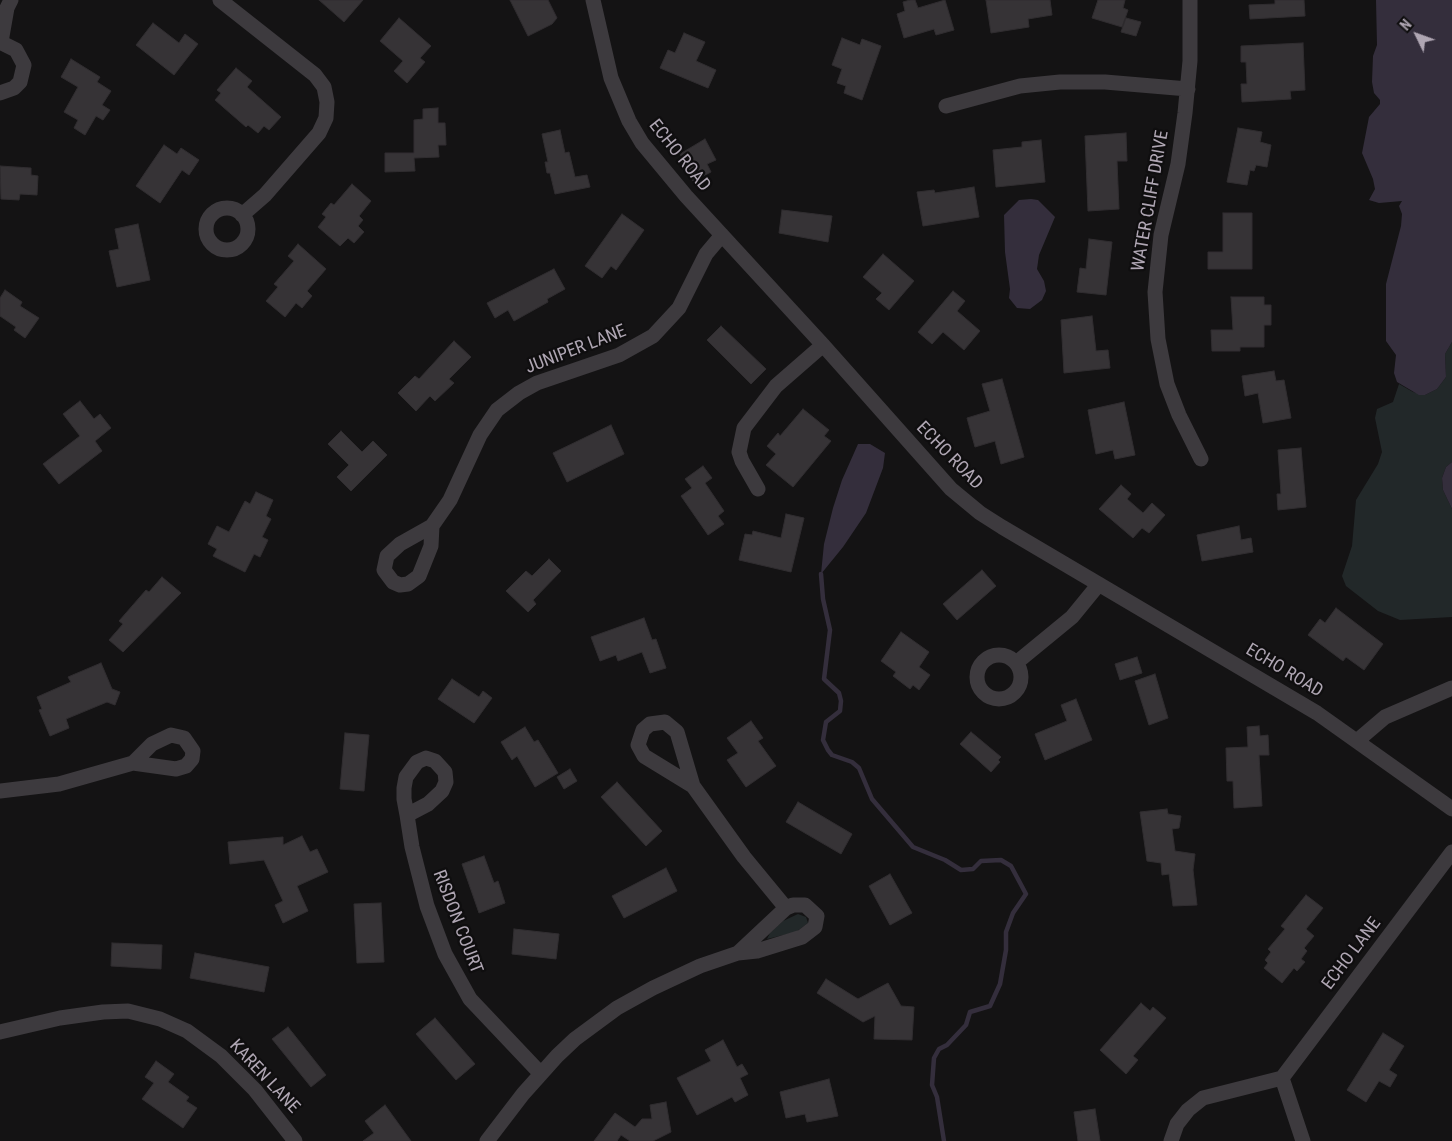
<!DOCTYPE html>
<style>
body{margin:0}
#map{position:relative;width:1452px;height:1141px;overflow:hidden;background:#141314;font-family:"Roboto Condensed",sans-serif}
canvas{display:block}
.north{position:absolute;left:1392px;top:10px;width:50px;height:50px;-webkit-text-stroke:4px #0f0e0f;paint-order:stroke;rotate:312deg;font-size:14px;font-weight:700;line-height:20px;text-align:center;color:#afa6b3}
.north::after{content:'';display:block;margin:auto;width:18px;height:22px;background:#afa6b3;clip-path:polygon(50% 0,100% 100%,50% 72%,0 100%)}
</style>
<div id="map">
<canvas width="1452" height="1141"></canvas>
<div class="north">N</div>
</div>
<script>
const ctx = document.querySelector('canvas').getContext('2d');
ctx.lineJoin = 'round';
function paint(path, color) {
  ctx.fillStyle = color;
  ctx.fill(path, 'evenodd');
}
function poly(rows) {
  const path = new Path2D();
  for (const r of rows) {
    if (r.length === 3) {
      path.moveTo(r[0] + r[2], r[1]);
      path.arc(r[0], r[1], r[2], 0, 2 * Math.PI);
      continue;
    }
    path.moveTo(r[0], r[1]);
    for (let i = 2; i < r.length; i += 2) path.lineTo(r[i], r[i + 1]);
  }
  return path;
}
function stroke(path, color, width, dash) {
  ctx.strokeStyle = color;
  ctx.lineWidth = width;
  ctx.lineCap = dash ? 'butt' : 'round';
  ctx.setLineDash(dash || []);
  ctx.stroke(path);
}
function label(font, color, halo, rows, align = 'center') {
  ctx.font = font + ' "Roboto Condensed",sans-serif';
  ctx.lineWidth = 4.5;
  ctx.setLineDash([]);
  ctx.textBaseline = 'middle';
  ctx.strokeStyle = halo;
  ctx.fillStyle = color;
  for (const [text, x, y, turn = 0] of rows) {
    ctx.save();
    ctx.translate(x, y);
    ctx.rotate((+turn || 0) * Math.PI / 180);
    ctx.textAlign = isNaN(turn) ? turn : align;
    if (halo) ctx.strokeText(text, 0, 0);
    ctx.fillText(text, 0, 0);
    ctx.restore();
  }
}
paint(poly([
 [1452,342,1452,462,1446,467,1442,478,1443,490,1452,509,1452,617,1400,620,1378,611,1346,586,1342,576,1352,546,1356,500,1378,464,1382,452,1375,418,1377,409,1393,402,1399,384,1413,392,1425,395,1437,389,1446,377,1445,354],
 [798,914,806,917,808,923,796,932,767,939,770,933,783,921]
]), '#222829');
paint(poly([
 [1376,0,1452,0,1452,342,1445,354,1446,377,1437,389,1425,395,1419,395,1397,382,1394,373,1396,355,1386,341,1386,284,1401,226,1402,214,1399,206,1402,201,1379,203,1369,200,1375,189,1373,179,1362,153,1369,117,1380,104,1380,100,1374,93,1372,82,1373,56,1377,45],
 [1031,199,1038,200,1055,217,1039,255,1037,269,1044,281,1046,291,1042,300,1030,309,1017,308,1009,298,1010,289,1005,252,1004,215,1019,200],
 [858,444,870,444,885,453,883,468,866,513,843,547,821,574,824,544,833,508,842,480],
 [1452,462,1452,509,1443,490,1442,478,1446,467]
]), '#342e3c');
stroke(poly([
 [821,574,823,599,830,630,824,679,839,693,841,701,840,711,826,722,823,740,828,750,832,755,852,762,859,768,872,799,913,847,945,860,961,870,973,869,981,861,1001,860,1011,866,1026,894,1013,913,1006,932,1006,950,1000,984,990,1006,970,1012,966,1025,947,1045,939,1049,934,1058,932,1085,937,1097,944,1141]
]), '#342e3c', 4.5);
const building = poly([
 [319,0,363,0,344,22,319,0],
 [510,0,548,0,557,18,552,24,528,36,510,0],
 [910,0,915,0,918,8,945,0,954,30,936,35,934,29,904,38,897,14,905,11,903,2,910,0],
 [986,0,1050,0,1052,15,1028,19,1029,27,991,33,986,0],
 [1098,0,1125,0,1123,8,1128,10,1122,27,1092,18,1098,0],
 [1275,0,1304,0,1305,16,1250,19,1249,5,1275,4,1275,0],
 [399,18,431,46,420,58,425,62,407,83,394,71,403,61,380,41,399,18],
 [1126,18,1141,22,1136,36,1121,32,1126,18],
 [153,23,179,43,185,34,198,44,174,75,136,45,153,23],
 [684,33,705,42,696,61,716,70,708,88,660,68,668,50,675,53,684,33],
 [842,38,860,45,862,39,881,46,862,100,844,93,846,86,837,83,842,69,832,65,842,38],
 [1303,43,1305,90,1290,91,1291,99,1242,102,1241,84,1247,84,1246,62,1241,62,1241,46,1303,43],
 [71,59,100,77,97,82,111,91,102,105,110,110,103,120,96,116,85,135,74,128,78,120,64,112,78,87,61,77,71,59],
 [236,68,252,81,247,87,281,117,269,130,264,126,258,133,248,125,246,127,215,100,221,93,217,90,236,68],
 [438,108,438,123,445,123,446,145,438,145,439,157,414,158,415,171,385,172,385,153,414,153,414,120,423,119,423,109,438,108],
 [1238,128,1262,132,1260,142,1271,145,1267,167,1256,165,1254,171,1250,170,1247,185,1227,182,1238,128],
 [560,130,565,153,569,152,575,177,587,175,590,187,555,194,550,173,547,173,545,162,548,162,542,134,560,130],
 [1126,133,1127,161,1117,161,1119,209,1088,211,1085,136,1126,133],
 [705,139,716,160,707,164,711,172,693,181,680,154,705,139],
 [1041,140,1045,182,996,187,993,150,1022,147,1022,142,1041,140],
 [164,145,177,154,181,148,199,160,189,175,182,170,160,203,136,186,164,145],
 [0,166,31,168,31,175,38,176,37,195,20,194,19,200,1,199,0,166],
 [352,184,371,201,359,216,363,220,358,226,364,232,354,243,348,238,340,246,318,227,326,217,322,214,331,203,334,205,352,184],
 [974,187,979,217,923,226,917,192,934,190,935,193,974,187],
 [782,210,832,216,828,242,779,233,782,210],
 [1223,213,1252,213,1252,269,1208,269,1208,252,1223,252,1223,213],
 [622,214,644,230,616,270,611,266,602,278,585,266,622,214],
 [138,224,150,280,117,287,109,251,119,249,115,229,138,224],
 [1089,239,1112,242,1106,295,1077,292,1080,268,1086,269,1089,239],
 [298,244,326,269,307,291,312,296,302,308,296,303,285,317,266,301,278,287,274,284,294,261,288,256,298,244],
 [883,254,914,281,889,310,876,299,882,293,863,277,883,254],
 [554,269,565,289,547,299,548,302,514,321,508,310,495,318,487,303,554,269],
 [5,290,22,302,20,306,39,318,25,338,14,330,16,327,0,316,0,298,5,290],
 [953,291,965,301,957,311,980,331,964,350,943,332,932,344,918,332,953,291],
 [1231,297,1264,297,1264,305,1271,305,1271,325,1264,325,1264,347,1240,347,1240,351,1212,351,1211,330,1233,330,1231,297],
 [1092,316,1096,351,1108,350,1110,368,1064,373,1061,320,1092,316],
 [721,326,766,369,751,384,707,340,721,326],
 [454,341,471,357,449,379,454,383,435,401,430,396,416,411,398,393,415,376,419,379,454,341],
 [1274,371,1276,381,1284,380,1291,418,1263,423,1258,393,1245,396,1242,376,1274,371],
 [1002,379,1024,457,1001,464,995,441,975,447,967,418,990,411,982,384,1002,379],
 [80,401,94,419,100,414,111,428,95,441,102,451,59,484,43,464,80,436,63,414,80,401],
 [1124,402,1135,455,1115,459,1113,450,1096,454,1088,410,1124,402],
 [803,409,829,430,824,436,831,441,793,487,766,465,776,454,767,446,778,433,780,436,803,409],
 [611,425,624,454,567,482,553,453,611,425],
 [341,431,362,452,373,441,387,455,351,491,337,477,349,465,328,444,341,431],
 [1301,448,1306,507,1278,510,1277,494,1281,494,1278,450,1301,448],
 [703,466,712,478,705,483,724,511,718,516,724,524,708,535,681,496,692,488,685,479,703,466],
 [1121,485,1131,494,1127,499,1143,513,1152,503,1165,515,1149,533,1142,528,1133,538,1099,509,1121,485],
 [256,492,273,500,266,516,271,519,262,537,268,540,260,557,254,554,245,572,213,556,217,549,208,544,217,526,229,532,245,501,250,504,256,492],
 [786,514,804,518,791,572,739,560,745,534,752,535,753,531,781,538,786,514],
 [1239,526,1241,540,1251,538,1253,552,1202,561,1197,535,1239,526],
 [549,559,561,571,533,600,536,604,528,612,506,591,526,571,532,576,549,559],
 [982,570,996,586,957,620,943,604,982,570],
 [162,577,181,593,123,652,109,640,123,624,119,621,146,590,149,592,162,577],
 [1336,608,1383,644,1364,670,1346,657,1343,661,1308,635,1320,619,1325,623,1336,608],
 [644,618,652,640,656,639,666,668,650,673,642,652,618,661,616,655,600,661,591,637,644,618],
 [901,632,929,652,919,667,930,675,919,690,913,685,910,689,893,676,896,672,881,661,901,632],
 [1137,657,1142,673,1120,680,1115,664,1137,657],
 [101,663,112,689,120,692,115,705,107,702,66,719,69,728,50,736,39,710,42,709,37,697,71,682,68,677,101,663],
 [1155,674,1168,718,1149,725,1135,681,1155,674],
 [452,679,479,697,483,691,492,698,474,723,438,699,452,679],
 [1076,699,1092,740,1045,760,1035,734,1067,721,1061,705,1076,699],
 [751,721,763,738,758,741,776,766,746,787,727,760,738,753,727,738,751,721],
 [1259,726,1260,736,1268,735,1269,755,1259,755,1262,806,1234,808,1233,781,1227,781,1226,748,1248,747,1247,727,1259,726],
 [525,727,534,742,538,740,558,773,535,787,517,756,512,760,501,742,525,727],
 [971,732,1001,757,998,760,1000,762,991,772,960,744,971,732],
 [345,733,369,735,364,791,340,789,345,733],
 [570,769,577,781,564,789,557,777,570,769],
 [617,782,662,831,646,846,601,797,617,782],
 [798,802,852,834,841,854,786,822,798,802],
 [1167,809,1168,814,1181,816,1179,828,1172,829,1175,851,1195,854,1193,870,1197,905,1173,906,1169,874,1162,875,1161,863,1147,861,1140,812,1167,809],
 [302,836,310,852,317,849,328,872,297,886,308,911,283,923,275,905,283,901,264,860,230,864,228,842,283,837,283,845,302,836],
 [484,856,494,883,498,881,505,903,479,913,462,864,484,856],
 [666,868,677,891,624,918,612,896,666,868],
 [890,874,912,913,890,925,869,886,890,874],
 [1306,895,1323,908,1306,929,1314,936,1304,948,1307,951,1301,959,1305,962,1297,971,1294,968,1282,983,1264,968,1268,963,1265,960,1271,952,1268,949,1285,929,1281,926,1306,895],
 [381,903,384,962,357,963,354,904,381,903],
 [514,929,559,934,556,959,512,954,514,929],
 [112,943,162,945,161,969,111,966,112,943],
 [195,953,269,967,264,992,190,978,195,953],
 [826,979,858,999,888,983,901,1006,914,1007,912,1040,874,1039,875,1016,863,1022,817,993,826,979],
 [1141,1003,1150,1011,1153,1007,1166,1018,1133,1056,1138,1060,1126,1074,1100,1050,1141,1003],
 [435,1018,475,1064,456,1080,416,1034,435,1018],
 [288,1027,326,1075,311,1087,272,1039,288,1027],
 [1383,1033,1404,1046,1389,1070,1397,1075,1390,1087,1379,1081,1366,1102,1347,1090,1383,1033],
 [723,1040,737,1067,742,1064,748,1074,740,1078,748,1095,735,1102,732,1097,697,1115,677,1078,711,1061,705,1050,723,1040],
 [156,1061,174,1074,168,1082,189,1097,186,1101,197,1108,183,1128,142,1099,154,1083,145,1077,156,1061],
 [829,1079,838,1116,807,1122,805,1114,786,1118,780,1092,829,1079],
 [666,1102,671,1132,653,1141,630,1141,621,1135,617,1141,594,1141,615,1113,635,1127,642,1119,652,1119,650,1105,666,1102],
 [385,1105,411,1141,363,1141,374,1133,365,1121,385,1105],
 [1095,1109,1100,1141,1078,1141,1074,1112,1095,1109]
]);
paint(building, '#363336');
stroke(building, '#302d30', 1);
stroke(poly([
 [220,0,315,75,324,87,327,102,326,118,319,133,265,195,242,215],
 [593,0,611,78,629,121,642,143,686,196,823,345,951,489,980,513,1002,527,1317,713,1452,809],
 [1190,0,1190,61,1185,113,1178,164,1161,235,1155,292,1158,339,1167,384,1179,415,1201,459],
 [0,42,16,50,24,65,20,82,14,88,0,93],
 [1,42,7,8,11,0],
 [946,106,1020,86,1060,82,1105,82,1188,89],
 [227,229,21],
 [758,489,742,461,739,452,744,428,776,386,823,345],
 [432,526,431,546,419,576,408,584,400,585,393,582,384,570,387,556,400,544,432,526,450,500,480,435,497,410,519,393,537,383,619,355,653,336,679,308,706,254,722,235],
 [999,677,22],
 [1016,663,1072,617,1099,584],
 [1358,740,1385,717,1452,688],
 [693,786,644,756,638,745,643,730,650,724,665,722,677,732,693,786,744,857,786,908],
 [0,791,59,784,133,763,176,769,186,766,192,759,193,751,184,738,171,735,152,744,133,763],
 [407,815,428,804,442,791,446,782,445,772,435,761,426,758,417,762,406,777,404,788,404,799,407,815,412,847,427,906,445,954,470,999,541,1074],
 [0,1032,60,1018,103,1012,128,1011,160,1019,187,1031,221,1056,255,1090,295,1141],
 [1282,1078,1303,1141],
 [487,1141,523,1094,557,1056,575,1039,617,1008,653,988,700,966,738,953,757,951,802,937,815,927,817,916,805,905,793,905,786,908,738,953],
 [1171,1141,1177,1124,1188,1110,1203,1098,1282,1078,1452,852]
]), '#3d3a3e', 15);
label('18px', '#afa6b3', '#0f0e0f', [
 ["ECHO ROAD",679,156,51],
 ["WATER CLIFF DRIVE",1151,201,-80],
 ["JUNIPER LANE",576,350,-21],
 ["ECHO ROAD",949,456,46],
 ["ECHO ROAD",1284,671,31],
 ["RISDON COURT",457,922,69],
 ["ECHO LANE",1352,954,-53],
 ["KAREN LANE",264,1077,47]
]);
</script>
